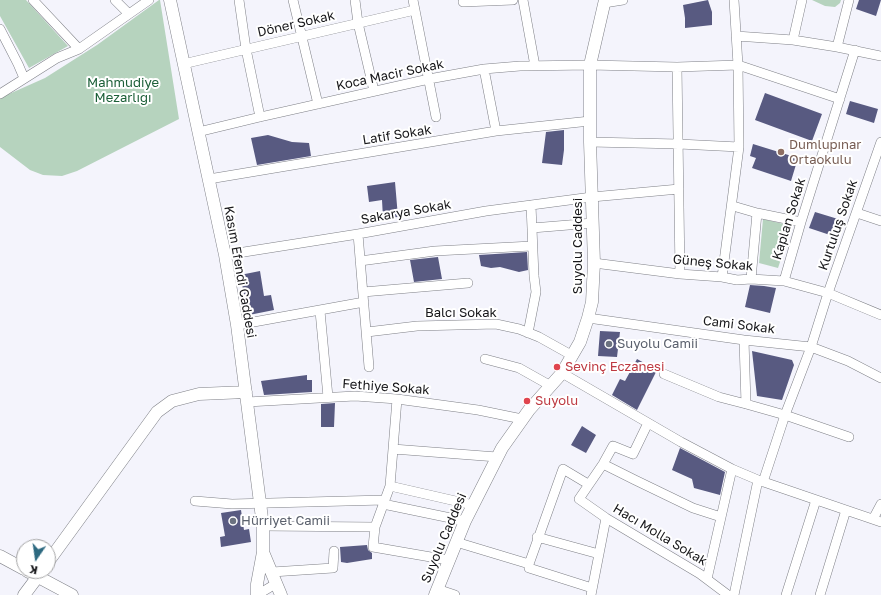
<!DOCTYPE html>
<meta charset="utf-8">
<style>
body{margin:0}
#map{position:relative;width:881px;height:595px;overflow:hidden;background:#f4f4fc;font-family:"Golos Text",sans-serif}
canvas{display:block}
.north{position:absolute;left:16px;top:539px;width:40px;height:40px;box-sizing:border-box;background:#fff;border:1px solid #a2a2a3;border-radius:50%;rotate:193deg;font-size:11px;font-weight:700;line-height:16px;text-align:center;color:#17171a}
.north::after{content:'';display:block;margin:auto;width:14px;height:18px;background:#2d6980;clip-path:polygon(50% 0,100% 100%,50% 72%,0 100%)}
</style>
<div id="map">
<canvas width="881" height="595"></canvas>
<div class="north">K</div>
</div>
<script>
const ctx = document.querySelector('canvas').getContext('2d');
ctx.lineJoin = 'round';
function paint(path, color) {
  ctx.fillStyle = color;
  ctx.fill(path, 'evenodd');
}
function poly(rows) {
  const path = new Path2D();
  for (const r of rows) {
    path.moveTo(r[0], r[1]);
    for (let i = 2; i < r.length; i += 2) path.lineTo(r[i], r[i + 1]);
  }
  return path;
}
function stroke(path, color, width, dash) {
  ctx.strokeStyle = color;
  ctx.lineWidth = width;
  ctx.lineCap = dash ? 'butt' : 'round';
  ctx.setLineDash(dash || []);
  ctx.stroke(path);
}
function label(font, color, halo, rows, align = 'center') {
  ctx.font = font + ' "Golos Text",sans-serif';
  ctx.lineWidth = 4;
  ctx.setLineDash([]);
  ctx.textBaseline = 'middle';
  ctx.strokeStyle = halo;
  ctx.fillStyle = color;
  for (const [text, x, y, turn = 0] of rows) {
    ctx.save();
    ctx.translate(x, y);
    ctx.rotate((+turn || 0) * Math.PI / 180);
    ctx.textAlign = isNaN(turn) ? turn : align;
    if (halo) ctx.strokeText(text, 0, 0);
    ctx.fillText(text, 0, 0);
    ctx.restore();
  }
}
paint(poly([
 [0,0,26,0,68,46,29,68,0,16],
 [159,0,160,0,179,119,77,171,62,176,43,175,30,170,0,147,0,98,45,78,97,45],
 [812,0,841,0,840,3,835,7,825,6],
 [763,219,792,226,778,268,759,263]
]), '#b6d3be');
paint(poly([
 [708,0,712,12,712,25,685,28,685,18,683,5],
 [859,0,881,0,876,16,856,9],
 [765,93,822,114,812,141,755,120],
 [850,101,878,109,874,123,846,114],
 [564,130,564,150,562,165,542,163,546,132],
 [268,135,292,142,309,143,311,156,257,165,251,138],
 [753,144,798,158,791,181,752,168,756,158,750,156],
 [395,182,398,217,383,218,382,200,369,202,367,186],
 [815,212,838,219,833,236,809,228],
 [527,252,528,270,519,272,500,267,491,268,481,266,479,255],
 [438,257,442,279,414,282,410,260],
 [260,271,264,296,271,295,274,310,249,315,248,313,240,275],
 [750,285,764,286,776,288,770,313,745,307],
 [600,331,620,332,617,357,598,356],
 [752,351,792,360,794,365,782,400,757,396],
 [637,359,657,370,637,410,612,395,620,379,625,381],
 [307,375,307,380,312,380,312,392,264,395,261,381],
 [335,403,334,427,321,427,321,404],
 [582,426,596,435,586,453,571,445],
 [680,448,725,472,720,495,694,488,692,479,672,470],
 [241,510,244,530,249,529,251,542,221,547,220,537,225,536,221,513],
 [367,545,368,550,372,553,372,559,347,563,341,562,340,547]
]), '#585a81');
const minor = poly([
 [33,0,79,49],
 [115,0,128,13],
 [239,0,246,49,260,117],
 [293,0,318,104],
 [355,0,358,23,374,91],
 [413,0,436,117],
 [523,0,535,66],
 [463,2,513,0],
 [604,3,623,0],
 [0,29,18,64,24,78],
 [736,36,793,40,837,47,881,56],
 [793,40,802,0],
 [837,47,849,0],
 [183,64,415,10],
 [677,67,680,274],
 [484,69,496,131],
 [0,94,57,58,79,49,149,0],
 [198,132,260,117,429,79,484,69,520,66,590,65,677,67,738,65,840,99],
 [590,142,679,144,739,147],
 [209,179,496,131,590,121],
 [733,206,757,213,801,222],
 [857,213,881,221],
 [532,228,593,223],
 [358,234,369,367],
 [225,255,358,234,486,211,592,197,679,189],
 [360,261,435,251,532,246],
 [594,263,680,274,722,277,737,280,751,279,784,281,828,293,881,315],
 [722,277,739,147,738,65,734,0],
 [751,279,757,213],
 [784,281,801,222,855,50],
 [363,292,468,283],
 [320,311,328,397],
 [588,318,744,340,811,347,848,361,881,378],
 [237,325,364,302],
 [367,332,417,326,496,324,519,329,539,337,573,356],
 [528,333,536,292,534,276,531,205],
 [744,340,746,404],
 [485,359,519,368,551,386],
 [562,373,681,442,732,469,758,480,881,522],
 [664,374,719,397,746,404,785,415,849,437],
 [397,399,393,449,497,457],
 [247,402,355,396,397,399,478,410,522,419],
 [648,423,633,454,613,446,603,464,579,499,606,518,700,574,728,595],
 [603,464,635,480,693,508,721,517],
 [763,482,785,415,811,347,828,293,881,142],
 [588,484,563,469,529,564,529,568,592,588],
 [390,486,473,505],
 [195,501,232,504,384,500],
 [383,504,465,521],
 [873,519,881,504],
 [263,526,375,527,373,547,448,560],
 [375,527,390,486,393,449],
 [537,537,599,554],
 [456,542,529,564],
 [272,572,333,568,334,551],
 [707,579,732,469],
 [437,589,455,595],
 [257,595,277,583],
 [591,595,606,518],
 [734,595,758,480],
 [786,595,816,500],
 [820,595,846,510]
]);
const tertiary = poly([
 [170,0,225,255,237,325,263,526,263,552,257,584,257,595],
 [263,552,281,595],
 [0,556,24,569],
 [48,562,157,412,172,401,199,394,246,392],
 [27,571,72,595],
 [24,595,42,571],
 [435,595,465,521,502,448,529,410,562,373,580,342,588,318,592,302,594,263,590,142,590,65,605,0]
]);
stroke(minor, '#7f8087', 10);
stroke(tertiary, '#7f8087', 13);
stroke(minor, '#fff', 9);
stroke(tertiary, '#fff', 12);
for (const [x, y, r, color] of [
 [781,152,4,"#8d6e63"],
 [609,344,4,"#6b7280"],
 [557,367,4,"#e0444e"],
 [527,401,4,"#e0444e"],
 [233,521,4,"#6b7280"]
]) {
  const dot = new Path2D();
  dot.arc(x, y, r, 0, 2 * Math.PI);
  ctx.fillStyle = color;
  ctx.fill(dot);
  stroke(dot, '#fff', 1.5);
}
label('13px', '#17171a', '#fff', [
 ["Döner Sokak",296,24,-13],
 ["Koca Macir Sokak",390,75,-12],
 ["Latif Sokak",397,135,-9],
 ["Sakarya Sokak",406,212,-10],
 ["Kaplan Sokak",789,219,-73],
 ["Kurtuluş Sokak",838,225,-71],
 ["Suyolu Caddesi",578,246,-90],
 ["Güneş Sokak",713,263,5],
 ["Kasım Efendi Caddesi",240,272,80],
 ["Balcı Sokak",461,313],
 ["Cami Sokak",739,325,7],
 ["Fethiye Sokak",386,387,4],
 ["Hacı Molla Sokak",660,535,31],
 ["Suyolu Caddesi",444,538,-67]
]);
label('13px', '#1c5f38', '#fff', [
 ["Mahmudiye",123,83],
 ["Mezarlığı",123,98]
]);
label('13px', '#785e54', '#fff', [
 ["Dumlupınar",789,145],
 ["Ortaokulu",789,160]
], 'left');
label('13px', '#5b616d', '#fff', [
 ["Suyolu Camii",617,344],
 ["Hürriyet Camii",241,521]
], 'left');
label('13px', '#be3a42', '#fff', [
 ["Sevinç Eczanesi",565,367],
 ["Suyolu",535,401]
], 'left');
</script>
